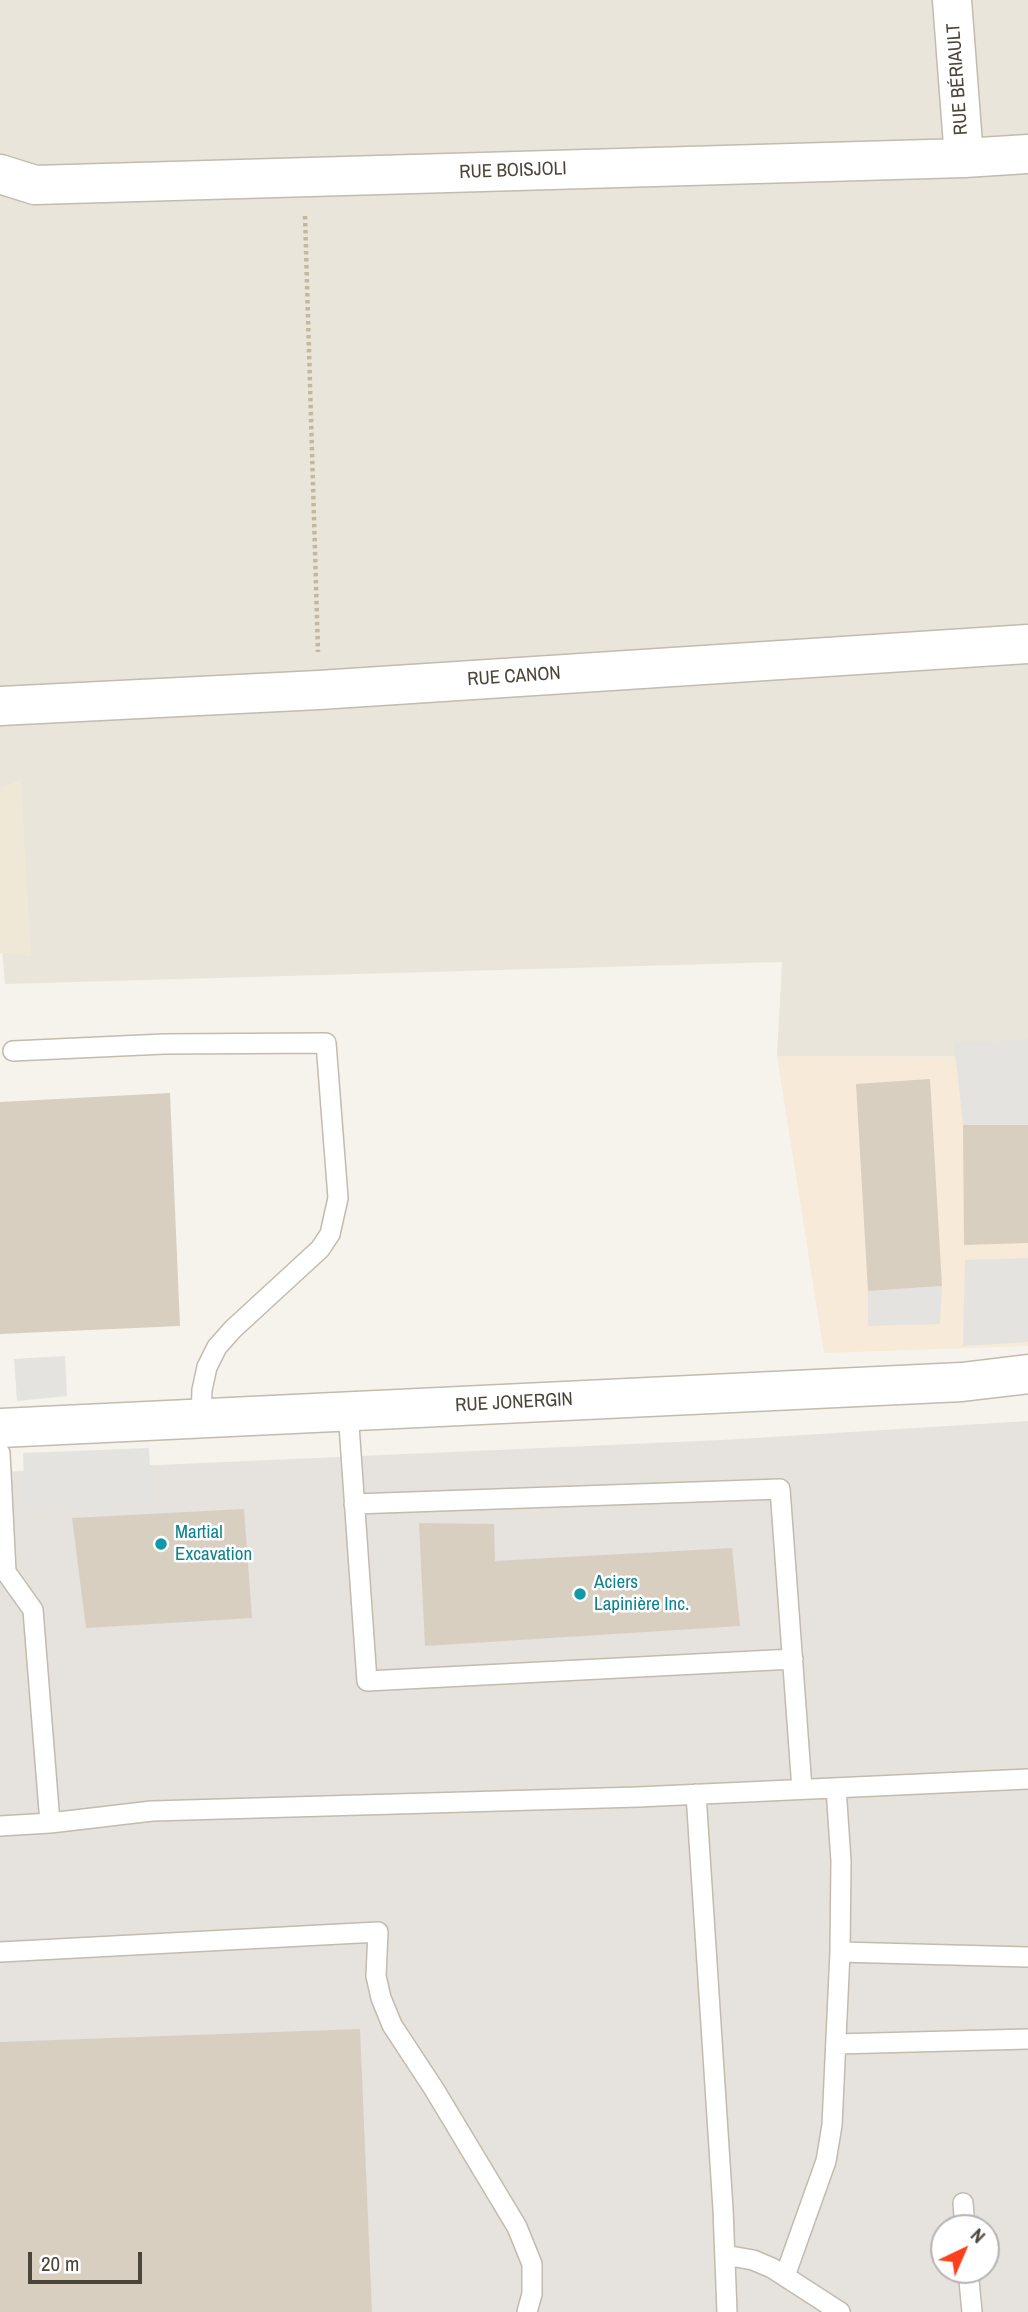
<!DOCTYPE html>
<meta charset="utf-8">
<style>
body{margin:0}
#map{position:relative;width:1028px;height:2312px;overflow:hidden;background:#f6f3ec;font-family:"Archivo Narrow",sans-serif}
canvas{display:block}
.north{position:absolute;left:930px;top:2214px;width:70px;height:70px;box-sizing:border-box;background:#fff;border:2px solid #b7b4b0;border-radius:50%;rotate:44deg;font-size:19px;font-weight:700;line-height:28px;text-align:center;color:#4b4439}
.north::after{content:'';display:block;margin:auto;width:24px;height:32px;background:#fc3f1d;clip-path:polygon(50% 0,100% 100%,50% 72%,0 100%)}
.scale{position:absolute;left:28px;top:2252px;width:114px;height:32px;box-sizing:border-box;border:4px solid #4b4439;border-top:0;padding-left:9px;font-size:21px;line-height:24px;white-space:nowrap;color:#4b4439;-webkit-text-stroke:5px #fff;paint-order:stroke}
</style>
<div id="map">
<canvas width="1028" height="2312"></canvas>
<div class="north">N</div>
<div class="scale">20 m</div>
</div>
<script>
const ctx = document.querySelector('canvas').getContext('2d');
ctx.lineJoin = 'round';
function paint(path, color) {
  ctx.fillStyle = color;
  ctx.fill(path, 'evenodd');
}
function poly(rows) {
  const path = new Path2D();
  for (const r of rows) {
    path.moveTo(r[0], r[1]);
    for (let i = 2; i < r.length; i += 2) path.lineTo(r[i], r[i + 1]);
  }
  return path;
}
function stroke(path, color, width, dash) {
  ctx.strokeStyle = color;
  ctx.lineWidth = width;
  ctx.lineCap = dash ? 'butt' : 'round';
  ctx.setLineDash(dash || []);
  ctx.stroke(path);
}
function label(font, color, halo, rows, align = 'center') {
  ctx.font = font + ' "Archivo Narrow",sans-serif';
  ctx.lineWidth = 5;
  ctx.setLineDash([]);
  ctx.textBaseline = 'middle';
  ctx.strokeStyle = halo;
  ctx.fillStyle = color;
  for (const [text, x, y, turn = 0] of rows) {
    ctx.save();
    ctx.translate(x, y);
    ctx.rotate((+turn || 0) * Math.PI / 180);
    ctx.textAlign = isNaN(turn) ? turn : align;
    if (halo) ctx.strokeText(text, 0, 0);
    ctx.fillText(text, 0, 0);
    ctx.restore();
  }
}
paint(poly([
 [0,0,1028,0,1028,1057,777,1056,782,962,5,984,0,924]
]), '#eae5da');
paint(poly([
 [777,1056,1028,1057,1028,1346,824,1353]
]), '#f7ead8');
paint(poly([
 [1028,1421,1028,2312,0,2312,0,1472,722,1440],
 [944,2228,986,2228,986,2270,944,2270]
]), '#e6e2dd');
paint(poly([
 [21,780,31,956,0,953,0,788]
]), '#efe8d6');
paint(poly([
 [1028,1039,1028,1125,963,1125,954,1043],
 [1028,1258,1028,1342,963,1346,965,1260],
 [942,1286,940,1324,868,1326,868,1291],
 [65,1356,67,1396,17,1401,14,1359],
 [149,1448,152,1505,25,1509,23,1453]
]), '#e5e3e0');
paint(poly([
 [930,1079,942,1286,868,1291,856,1084],
 [170,1093,180,1326,0,1334,0,1102],
 [963,1125,1028,1125,1028,1243,964,1245],
 [244,1509,252,1618,86,1628,72,1518],
 [419,1523,494,1524,495,1561,732,1548,740,1626,425,1646],
 [360,2029,372,2312,0,2312,0,2042]
]), '#d8cfc1');
const service = poly([
 [13,1051,164,1044,326,1043,338,1198,330,1234,320,1249,233,1329,217,1347,207,1367,202,1390,201,1418],
 [348,1411,367,1681,793,1659],
 [0,1453,6,1572,33,1610,50,1823,0,1826],
 [354,1504,780,1489,802,1789],
 [696,1794,723,2209,727,2312],
 [50,1823,152,1811,638,1797,1028,1779],
 [0,1952,378,1932,376,1976,381,1998,392,2025,434,2089,517,2227,532,2264,532,2294,527,2312],
 [840,1952,1028,1957],
 [836,2044,1028,2039],
 [963,2203,965,2228],
 [725,2255,753,2260,772,2268,840,2312],
 [968,2270,972,2312],
 [785,2276,826,2161,832,2125,840,1952,841,1861,836,1788]
]);
const minor = poly([
 [952,0,964,158],
 [0,174,35,185,964,158,1028,154],
 [0,706,319,690,1028,644],
 [0,1428,962,1382,1028,1374]
]);
stroke(service, '#c2bbae', 22);
stroke(minor, '#c2bbae', 41);
stroke(poly([
 [305,216,318,652]
]), '#c4b79f', 4.5, [3.5, 3.5]);
stroke(service, '#fff', 19);
stroke(minor, '#fff', 38);
for (const [x, y, r, color] of [
 [161,1544,7,"#0f9aa8"],
 [580,1594,7,"#0f9aa8"]
]) {
  const dot = new Path2D();
  dot.arc(x, y, r, 0, 2 * Math.PI);
  ctx.fillStyle = color;
  ctx.fill(dot);
  stroke(dot, '#fff', 2.5);
}
label('19px', '#4b4439', '#fff', [
 ["RUE BÉRIAULT",958,79,-94],
 ["RUE BOISJOLI",513,171,-2],
 ["RUE CANON",514,677,-4],
 ["RUE JONERGIN",514,1403,-3]
]);
label('19px', '#0d838f', '#fff', [
 ["Martial",175,1533],
 ["Excavation",175,1555],
 ["Aciers",594,1583],
 ["Lapinière Inc.",594,1605]
], 'left');
</script>
